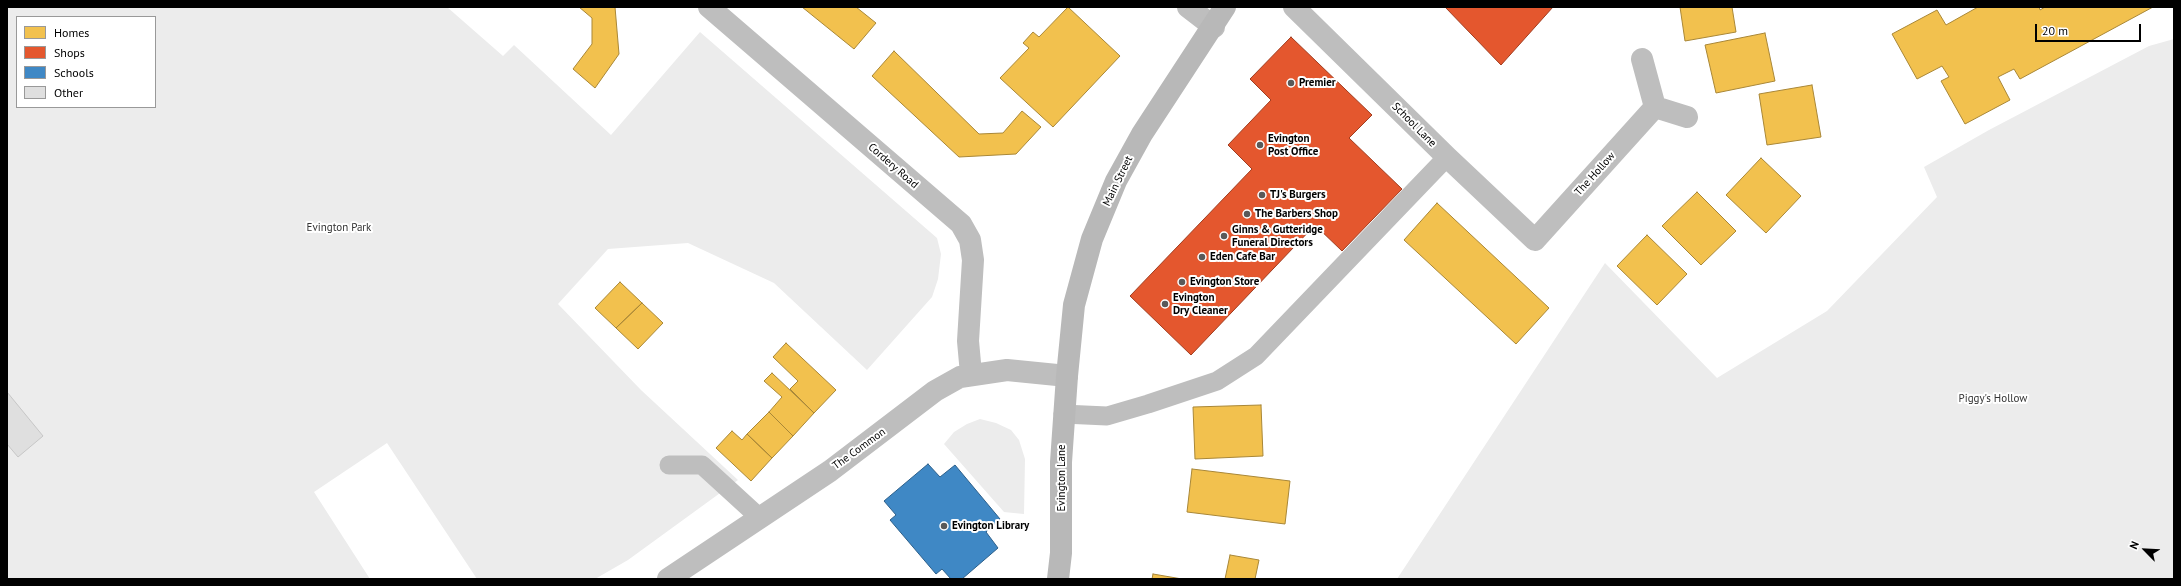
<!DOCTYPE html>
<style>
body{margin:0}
#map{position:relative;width:2181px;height:586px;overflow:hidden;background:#fff;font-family:"PT Sans",sans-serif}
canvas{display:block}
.frame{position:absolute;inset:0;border:8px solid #000;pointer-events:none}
.legend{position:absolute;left:16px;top:16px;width:140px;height:92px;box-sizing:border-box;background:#fff;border:1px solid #999;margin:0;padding:5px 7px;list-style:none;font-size:12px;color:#000}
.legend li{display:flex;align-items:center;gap:8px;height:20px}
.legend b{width:20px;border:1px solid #999}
.north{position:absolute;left:2125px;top:530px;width:40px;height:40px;-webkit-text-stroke:3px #fff;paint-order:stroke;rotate:294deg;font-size:11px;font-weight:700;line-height:16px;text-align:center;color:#000}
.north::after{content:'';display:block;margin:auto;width:14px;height:18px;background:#000;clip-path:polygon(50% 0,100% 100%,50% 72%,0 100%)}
.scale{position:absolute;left:2035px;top:24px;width:106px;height:18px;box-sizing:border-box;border:2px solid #000;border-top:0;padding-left:5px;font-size:12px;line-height:14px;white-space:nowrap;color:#000;-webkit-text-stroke:3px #fff;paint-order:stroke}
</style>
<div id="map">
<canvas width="2181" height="586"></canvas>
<div class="frame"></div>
<ul class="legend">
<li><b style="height:11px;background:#f2c14e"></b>Homes</li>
<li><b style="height:11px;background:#e4572e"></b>Shops</li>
<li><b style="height:11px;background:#3f88c5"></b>Schools</li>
<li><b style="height:11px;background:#dfdfdf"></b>Other</li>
</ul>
<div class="north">N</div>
<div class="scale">20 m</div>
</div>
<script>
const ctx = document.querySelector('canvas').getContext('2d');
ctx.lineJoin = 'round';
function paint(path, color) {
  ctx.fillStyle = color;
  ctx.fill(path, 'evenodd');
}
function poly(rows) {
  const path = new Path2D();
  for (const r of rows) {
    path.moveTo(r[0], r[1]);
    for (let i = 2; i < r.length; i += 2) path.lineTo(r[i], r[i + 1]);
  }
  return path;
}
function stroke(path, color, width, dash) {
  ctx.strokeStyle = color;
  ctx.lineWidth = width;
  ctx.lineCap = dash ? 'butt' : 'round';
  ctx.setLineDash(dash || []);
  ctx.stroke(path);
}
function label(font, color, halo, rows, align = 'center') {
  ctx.font = font + ' "PT Sans",sans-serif';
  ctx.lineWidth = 4;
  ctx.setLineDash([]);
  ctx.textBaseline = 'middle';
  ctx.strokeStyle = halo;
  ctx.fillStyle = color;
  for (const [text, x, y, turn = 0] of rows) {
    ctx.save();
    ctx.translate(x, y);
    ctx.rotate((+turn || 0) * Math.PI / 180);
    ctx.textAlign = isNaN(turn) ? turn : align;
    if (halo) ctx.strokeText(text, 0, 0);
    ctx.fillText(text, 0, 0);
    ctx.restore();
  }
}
paint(poly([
 [7,7,447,7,503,56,514,45,611,135,700,32,937,238,941,254,938,279,932,297,867,370,774,283,688,243,608,249,558,304,641,390,738,480,628,560,595,579,477,579,387,443,314,492,370,579,7,579],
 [17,17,155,17,155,107,17,107],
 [2174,39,2174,579,1397,579,1605,263,1717,378,1827,311,1937,197,1924,167,1989,130,2149,46],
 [980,419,996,423,1011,430,1019,440,1025,459,1024,514,1004,512,944,444,954,432,967,424]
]), '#ececec');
const homes = poly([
 [579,7,615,7,619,54,595,88,573,69,592,44,592,18,579,7],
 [802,7,856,7,876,23,854,49,802,7],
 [1068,7,1120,56,1053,127,1000,78,1029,48,1023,43,1033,32,1039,37,1068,7],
 [1680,7,1732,7,1736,32,1685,41,1680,7],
 [1978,7,2039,7,2040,10,2045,7,2153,7,2020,79,2014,69,1998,77,2010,100,1965,124,1941,81,1949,77,1942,66,1917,79,1892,34,1937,10,1946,25,1978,7],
 [1765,33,1775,81,1716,93,1705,45,1765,33],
 [894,51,979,134,1003,133,1022,111,1041,127,1016,154,959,157,872,76,894,51],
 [1812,85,1821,137,1767,145,1759,94,1812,85],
 [1761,158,1801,196,1766,233,1726,195,1761,158],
 [1697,192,1736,231,1701,265,1662,226,1697,192],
 [1437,203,1549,308,1516,344,1404,240,1437,203],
 [1647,235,1687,274,1657,305,1617,266,1647,235],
 [620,282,642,303,616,328,595,308,620,282],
 [642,303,663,323,638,349,616,328,642,303],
 [786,343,836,390,814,413,790,389,798,381,773,357,786,343],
 [772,373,814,413,793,436,769,412,782,397,764,381,772,373],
 [1261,405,1263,456,1195,459,1193,407,1261,405],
 [769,412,793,436,772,458,747,434,769,412],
 [732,431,742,440,747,434,772,458,751,481,716,448,732,431],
 [1192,469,1290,481,1285,524,1187,512,1192,469],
 [1230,555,1259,560,1255,579,1225,579,1230,555],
 [1153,574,1182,579,1152,579,1153,574]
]);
paint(homes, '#f2c14e');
stroke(homes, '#a98737', 1);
const shops = poly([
 [1445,7,1553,7,1501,65,1445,7],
 [1291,37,1372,115,1349,138,1402,189,1342,251,1315,225,1191,355,1130,296,1252,169,1228,145,1271,100,1250,79,1291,37]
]);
paint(shops, '#e4572e');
stroke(shops, '#a03d20', 1);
const schools = poly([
 [928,464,940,477,955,465,1000,519,986,532,998,548,962,579,951,579,942,569,936,574,890,520,896,515,884,501,928,464]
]);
paint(schools, '#3f88c5');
stroke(schools, '#2c5f8a', 1);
const building = poly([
 [7,392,43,436,18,457,7,444,7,392]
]);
paint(building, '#dfdfdf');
stroke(building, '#c7c7c7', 1);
stroke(poly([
 [1063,414,1107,416,1148,404,1217,381,1256,356,1447,157],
 [669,465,702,465,760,518]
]), '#bebebe', 19);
stroke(poly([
 [709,7,961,224,970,240,973,260,968,341,971,374],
 [1188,7,1214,27],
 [1294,7,1447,157,1535,240,1655,107,1642,59],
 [1655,107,1687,117],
 [668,579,830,471,935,391,960,377,1007,370,1067,376]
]), '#bebebe', 22);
stroke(poly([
 [1058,579,1061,553,1061,462,1067,376,1074,305,1092,239,1116,181,1142,134,1225,7]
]), '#b8b8b8', 22);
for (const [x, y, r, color] of [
 [1291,83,4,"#595959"],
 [1260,145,4,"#595959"],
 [1262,195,4,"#595959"],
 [1247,214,4,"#595959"],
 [1224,236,4,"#595959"],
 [1202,257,4,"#595959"],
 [1182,282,4,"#595959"],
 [1165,304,4,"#595959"],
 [944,526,4,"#595959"]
]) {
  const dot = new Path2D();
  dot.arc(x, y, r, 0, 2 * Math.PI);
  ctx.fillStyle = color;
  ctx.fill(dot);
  stroke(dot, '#fff', 1.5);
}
label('bold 11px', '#000', '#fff', [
 ["Premier",1299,83],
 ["Evington",1268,139],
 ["Post Office",1268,152],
 ["TJ's Burgers",1270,195],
 ["The Barbers Shop",1255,214],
 ["Ginns & Gutteridge",1232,230],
 ["Funeral Directors",1232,243],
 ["Eden Cafe Bar",1210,257],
 ["Evington Store",1190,282],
 ["Evington",1173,298],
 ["Dry Cleaner",1173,311],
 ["Evington Library",952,526]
], 'left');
label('11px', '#000', '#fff', [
 ["School Lane",1414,125,45],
 ["Cordery Road",893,166,41],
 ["The Hollow",1595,174,-48],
 ["Main Street",1118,181,-64],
 ["The Common",859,449,-36],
 ["Evington Lane",1062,478,-90]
]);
label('11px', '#333', '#fff', [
 ["Evington Park",339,228],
 ["Piggy's Hollow",1993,399]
]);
</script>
